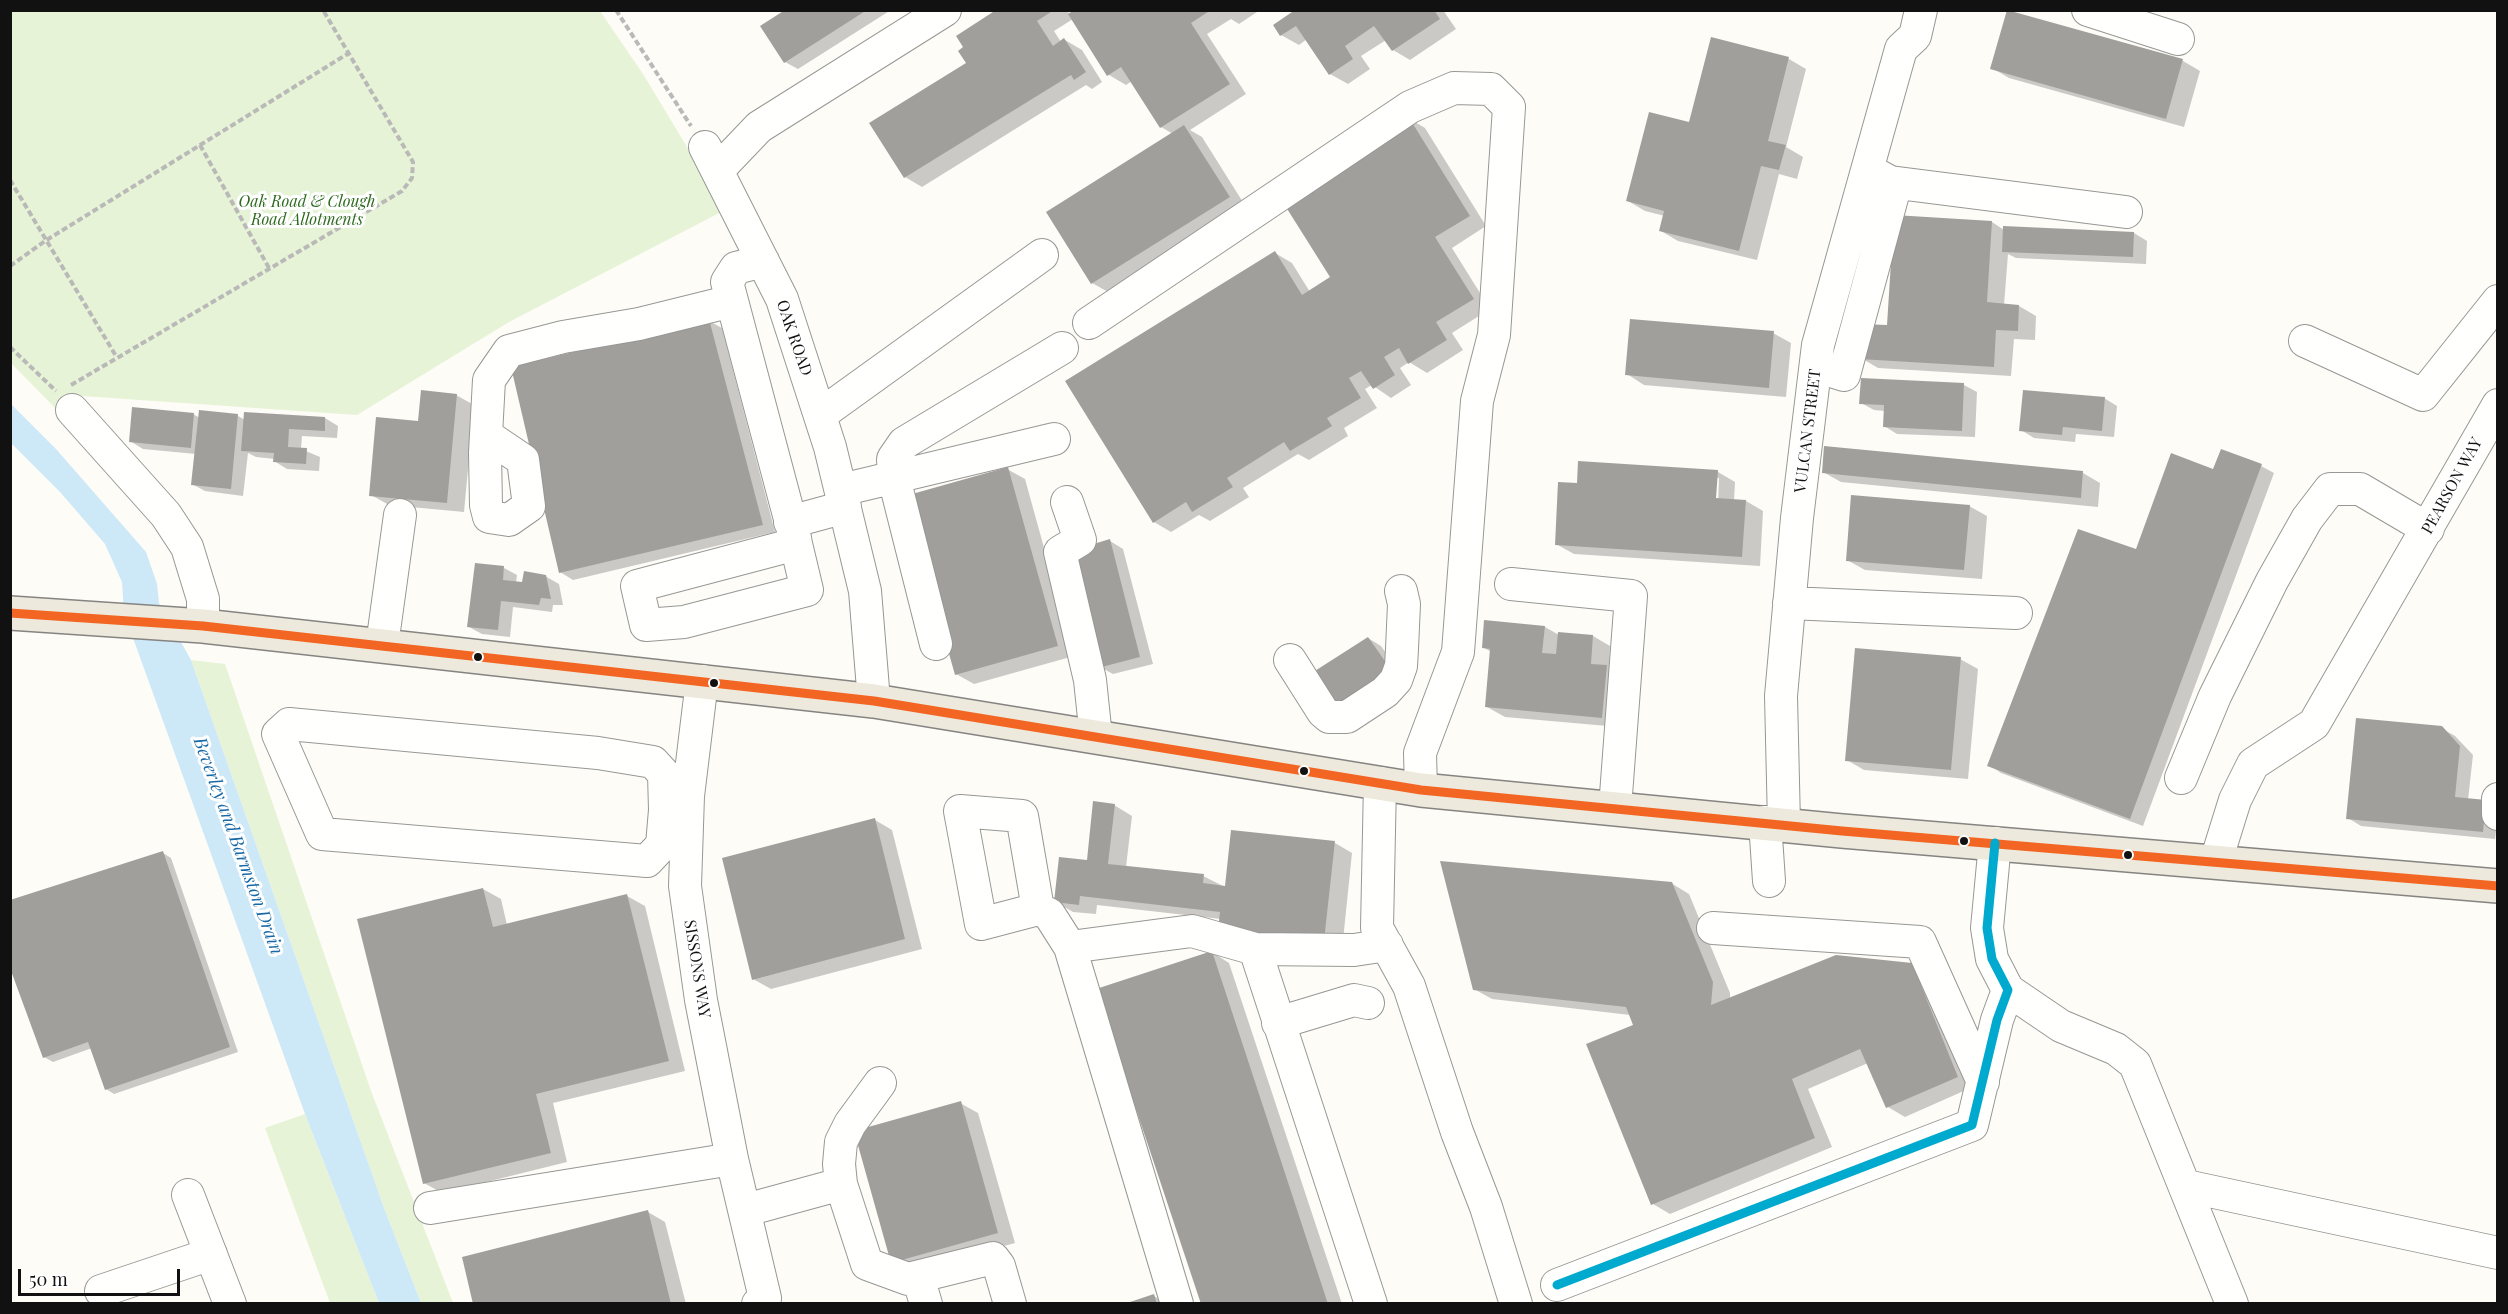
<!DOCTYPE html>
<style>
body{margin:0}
#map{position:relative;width:2508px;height:1314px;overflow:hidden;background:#fdfcf7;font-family:"Playfair Display",serif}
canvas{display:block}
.frame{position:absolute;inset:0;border:12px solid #111;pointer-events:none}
.scale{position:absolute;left:18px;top:1269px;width:162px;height:27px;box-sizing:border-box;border:3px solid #111;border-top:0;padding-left:8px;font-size:18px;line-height:21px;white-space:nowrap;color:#111;-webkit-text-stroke:4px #fff;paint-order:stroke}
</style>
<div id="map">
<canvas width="2508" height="1314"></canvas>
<div class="frame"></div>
<div class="scale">50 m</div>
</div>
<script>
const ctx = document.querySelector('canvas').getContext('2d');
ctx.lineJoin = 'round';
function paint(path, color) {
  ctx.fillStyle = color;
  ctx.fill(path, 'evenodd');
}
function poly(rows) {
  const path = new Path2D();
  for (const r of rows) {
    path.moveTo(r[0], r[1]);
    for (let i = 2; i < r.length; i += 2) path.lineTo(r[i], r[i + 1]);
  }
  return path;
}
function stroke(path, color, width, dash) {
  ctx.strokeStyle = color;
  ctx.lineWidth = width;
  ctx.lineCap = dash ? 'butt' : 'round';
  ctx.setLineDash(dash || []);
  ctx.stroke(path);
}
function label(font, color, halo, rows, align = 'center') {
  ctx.font = font + ' "Playfair Display",serif';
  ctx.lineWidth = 6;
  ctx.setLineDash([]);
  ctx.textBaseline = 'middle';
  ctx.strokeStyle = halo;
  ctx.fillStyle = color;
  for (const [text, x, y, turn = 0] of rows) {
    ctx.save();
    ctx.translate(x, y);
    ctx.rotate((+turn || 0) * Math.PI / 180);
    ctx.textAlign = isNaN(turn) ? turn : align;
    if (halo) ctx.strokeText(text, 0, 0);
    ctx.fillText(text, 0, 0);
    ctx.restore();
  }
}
paint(poly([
 [10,11,600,11,643,74,725,210,509,322,357,415,82,396,60,413,11,363],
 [191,660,225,664,371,1091,453,1303,421,1303,384,1208],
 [305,1114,379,1303,330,1303,265,1128]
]), '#e7f3d7');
paint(poly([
 [10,403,56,449,146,552,157,584,159,603,191,660,384,1208,421,1303,379,1303,305,1114,124,613,122,582,105,544,60,492,11,443]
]), '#cde8f7');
paint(poly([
 [788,10,891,10,798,69,785,62],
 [999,10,1067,10,1070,15,1077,10,1260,10,1239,24,1231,19,1207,34,1246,94,1190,130,1202,137,1246,207,1110,293,1092,283,1173,134,1161,127,1132,81,1126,85,1109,75,1073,19,1054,31,1061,42,1065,40,1082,50,1102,82,1092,89,1086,85,922,187,905,177],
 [1297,10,1443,10,1456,29,1410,60,1393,50,1386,40,1361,56,1370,69,1348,84,1330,74,1307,39,1299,45,1281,35],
 [2008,12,2183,61,2200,71,2184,127,2009,78,1992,68],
 [1712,39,1789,59,1806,69,1786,147,1803,157,1797,179,1779,174,1757,260,1678,241,1661,231,1665,216,1645,211,1628,201,1690,124],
 [1408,118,1425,128,1486,226,1452,248,1490,309,1452,333,1463,350,1427,373,1409,362,1400,368,1411,385,1391,398,1372,385,1365,389,1377,408,1344,428,1348,436,1309,460,1298,454,1243,488,1249,497,1210,521,1199,515,1171,532,1154,522,1275,253,1292,263,1310,292,1332,278],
 [1992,222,2004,230,2134,233,2147,241,2146,264,2016,258,2008,254,2004,305,2019,306,2036,316,2035,340,2014,339,2011,376,1878,368,1861,358],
 [709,321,722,328,775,532,573,580,560,572],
 [1773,333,1791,343,1786,397,1644,385,1627,374],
 [1964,385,1977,392,1975,437,1897,434,1884,426,1885,411,1874,410,1861,403],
 [456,395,474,405,464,512,389,505,371,495,420,422],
 [2104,398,2117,406,2114,437,2076,434,2075,442,2034,438,2021,430],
 [200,412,238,416,245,420,245,413,325,418,338,426,337,438,302,436,301,449,320,457,319,471,287,469,274,461,275,459,256,457,248,453,243,496,205,491,192,484,196,454,143,449,130,441,193,414,200,418],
 [2261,466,2274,473,2143,826,2001,773,1989,765,2137,551,2214,471],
 [1007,469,1025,479,1074,656,974,684,956,674],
 [1718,472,1735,482,1734,501,1746,501,1763,511,1760,566,1574,554,1556,544,1578,485],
 [1716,478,1719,478,1718,506,1715,505],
 [1823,472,2083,473,2100,483,2098,507,1841,482],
 [1969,506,1987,516,1982,579,1865,570,1847,560],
 [1110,541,1123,549,1153,664,1113,674,1100,667],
 [504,568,517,575,516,583,524,583,545,576,559,584,563,605,553,605,552,612,513,607,510,637,482,634,469,627],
 [1485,621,1545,627,1559,635,1593,636,1610,646,1609,668,1624,677,1619,727,1505,717,1487,707,1491,652,1483,647],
 [1368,638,1381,646,1404,679,1333,710],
 [1960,659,1978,669,1968,779,1864,770,1847,760],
 [2441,728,2455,736,2473,755,2468,800,2498,815,2495,839,2361,826,2348,818],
 [1114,805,1132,816,1126,867,1203,876,1227,888,1233,831,1335,843,1352,853,1342,950,1221,919,1097,905,1096,914,1073,912,1056,902,1088,862],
 [875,820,892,830,922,949,771,989,753,979],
 [163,853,171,858,238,1052,114,1094,106,1089,92,1048,53,1062,44,1057],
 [1671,883,1689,894,1730,993,1730,999,1912,965,1930,975,1975,1086,1905,1117,1888,1107,1868,1063,1808,1089,1832,1147,1670,1214,1653,1204,1635,1026,1630,1015,1492,999,1474,989],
 [483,889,501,899,507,925,627,896,645,906,685,1071,553,1103,567,1162,442,1193,424,1183],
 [1212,952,1229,963,1342,1304,1202,1304],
 [960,1103,978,1113,1015,1243,910,1272,892,1262],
 [648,1212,665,1222,686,1304,475,1304],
 [1154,1296,1167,1304,1131,1304]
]), '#0003');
paint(poly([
 [785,10,867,10,784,63,760,26],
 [996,10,1054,10,1037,21,1053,46,1064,38,1086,72,1074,80,1071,75,904,178,869,123,966,63,958,51,963,47,956,36],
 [1074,10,1211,10,1191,23,1230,84,1160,128,1121,67,1107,76,1068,14],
 [1295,10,1434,10,1440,19,1392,51,1374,26,1345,46,1353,59,1329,75,1296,26,1280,36,1273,25],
 [2007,10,2183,59,2166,119,1990,69],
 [1711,37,1789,57,1768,141,1786,145,1779,170,1761,166,1739,251,1659,231,1664,211,1626,201,1649,112,1689,122],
 [1408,116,1470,216,1435,237,1474,299,1436,322,1447,340,1408,364,1399,348,1384,357,1395,375,1373,389,1361,371,1349,378,1361,398,1327,418,1332,426,1290,451,1284,442,1227,478,1233,487,1192,512,1186,502,1153,523,1065,381,1275,251,1302,295,1330,277,1279,196],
 [1184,125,1230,197,1091,284,1046,212],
 [1894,215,1992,221,1987,302,2019,305,2018,331,1996,330,1994,367,1859,359,1862,324,1887,325],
 [2003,226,2134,232,2133,257,2002,252],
 [709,319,763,525,559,573,511,367],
 [1630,319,1774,331,1769,388,1625,375],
 [1861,378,1964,383,1962,431,1883,427,1884,405,1859,404],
 [421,390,457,394,447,503,369,496,376,417,418,421],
 [2023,390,2105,397,2102,431,2063,427,2062,435,2019,431],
 [132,407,194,413,191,448,129,442],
 [199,410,238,414,231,489,191,485],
 [244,412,325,417,325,431,289,429,288,447,307,448,306,464,273,462,274,453,241,451],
 [1824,446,2083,471,2081,498,1822,473],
 [2221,449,2262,464,2130,819,1987,766,2078,529,2136,549,2171,453,2213,469],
 [1578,461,1718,470,1716,498,1746,500,1742,557,1555,545,1558,482,1577,483],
 [1008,467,1058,646,955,675,905,496],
 [1851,495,1970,505,1964,570,1846,561],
 [1110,539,1140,657,1098,668,1067,552],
 [475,563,504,566,503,580,522,582,524,571,546,575,551,599,541,598,539,605,501,601,498,630,467,627],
 [1484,620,1545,626,1542,653,1556,654,1558,632,1593,635,1591,664,1607,665,1602,718,1485,707,1490,649,1482,648],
 [1368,637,1392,671,1332,711,1307,676],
 [1855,648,1961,657,1951,770,1845,761],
 [2356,718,2442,726,2460,746,2455,797,2486,800,2483,832,2346,819],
 [1093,801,1115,804,1108,864,1204,874,1203,883,1225,886,1231,830,1335,841,1324,941,1218,929,1220,912,1080,896,1079,905,1054,902,1059,857,1087,860],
 [875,818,905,939,752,980,722,858],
 [163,851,230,1047,105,1090,88,1042,43,1058,10,968,10,900],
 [1440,861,1672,882,1713,982,1711,1005,1836,955,1912,963,1958,1077,1886,1108,1860,1049,1792,1079,1815,1138,1651,1205,1586,1044,1633,1025,1626,1007,1473,990],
 [483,888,493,927,627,894,669,1061,536,1094,551,1153,423,1184,357,919],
 [1212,951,1328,1304,1201,1304,1096,989],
 [961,1101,998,1233,891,1263,854,1131],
 [648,1210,671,1304,473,1304,462,1257],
 [1154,1294,1157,1304,1127,1304,1127,1303]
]), '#a19f9c');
const minor = poly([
 [2088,10,2178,39],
 [705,147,782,299,830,447,865,591,874,701],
 [1868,170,1890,182,2126,212],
 [717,171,759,127,945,10],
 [763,261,736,268,727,282,795,538,796,544,807,590,684,622,646,625,637,586,796,544],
 [1089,323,1410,107,1454,88,1491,89,1509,107,1494,335,1477,401,1458,652,1420,753,1421,790],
 [2305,341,2423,395,2498,301],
 [1816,366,1844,375,1896,183],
 [72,410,166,515,187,547,203,599,203,626],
 [820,415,1042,255],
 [486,435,523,460,529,506,509,520,489,517,486,505,485,453,489,380,509,351,563,337,639,324,732,301],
 [841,490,1054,439],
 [1067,502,1080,540,1060,552,1090,680,1096,737],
 [790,522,845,507],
 [1511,584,1631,596,1615,808],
 [1789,603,2016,613],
 [936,644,894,478,893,459,904,443,1062,348],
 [382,645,400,515],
 [1290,660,1323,712,1329,717,1347,717,1385,692,1396,680,1401,666,1402,649,1404,604,1401,591],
 [702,681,688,796,685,886,701,1000,732,1159,765,1298,758,1304],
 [289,724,598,753,653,762,664,774,665,810,662,845,647,861,322,834,278,734,289,724],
 [2181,778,2215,696,2272,581,2307,519,2330,489,2360,489,2428,529],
 [1380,783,1377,928,1409,986,1457,1132,1486,1207,1516,1304],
 [2498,799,2498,814],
 [1765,822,1769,881],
 [1784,824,1781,696,1797,518,1818,345,1901,49,1915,36,1921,10],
 [2216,861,2235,800,2253,764,2314,724,2498,405],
 [1038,909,1022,816,960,811,981,924,1038,909,1049,914,1070,947,1177,1304],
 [1713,928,1920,942,1983,1082],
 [1070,947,1192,931,1255,949,1354,950,1387,945],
 [1255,949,1371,1304],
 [2008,990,2061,1026,2116,1049,2135,1064,2232,1304],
 [1278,1023,1354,1000,1368,1003],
 [880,1083,850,1124,841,1142,839,1164,841,1184,867,1264,908,1279,993,1258,999,1266,1010,1304],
 [2186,1186,2498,1253],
 [188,1195,230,1304],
 [430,1208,732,1159],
 [746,1210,841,1184],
 [918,1277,926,1304],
 [1557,1285,1972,1125,1997,1020,2008,990,1992,959,1987,928,1995,843],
 [101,1291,211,1254]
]);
const major = poly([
 [10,613,203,626,874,701,1421,790,1842,831,2498,886]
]);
stroke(minor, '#979795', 34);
stroke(major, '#858482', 36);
stroke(poly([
 [616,10,691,126],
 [200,145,269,268],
 [10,180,116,356],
 [10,266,45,241,349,53],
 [10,347,56,391],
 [71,385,402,191,412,178,413,162,323,10]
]), '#b9b9b8', 4, [6, 3]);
stroke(minor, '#fffffe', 32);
stroke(major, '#ede9dc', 33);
stroke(poly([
 [10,613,203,626,874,701,1421,790,1842,831,2498,886]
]), '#f26522', 9);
stroke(poly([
 [1557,1285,1972,1125,1997,1020,2008,990,1992,959,1987,928,1995,843]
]), '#00a9ce', 9);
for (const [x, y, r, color] of [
 [478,657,5,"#111"],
 [714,683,5,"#111"],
 [1304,771,5,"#111"],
 [1964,841,5,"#111"],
 [2128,855,5,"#111"]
]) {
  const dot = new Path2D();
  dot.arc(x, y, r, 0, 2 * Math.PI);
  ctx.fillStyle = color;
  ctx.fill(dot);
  stroke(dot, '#fff', 2);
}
label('italic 16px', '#2f6b1f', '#fff', [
 ["Oak Road & Clough",307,202],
 ["Road Allotments",307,220]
]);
label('16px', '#111', '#fff', [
 ["OAK ROAD",794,338,71],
 ["VULCAN STREET",1808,431,-83],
 ["PEARSON WAY",2452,486,-61],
 ["SISSONS WAY",697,969,81]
]);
label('italic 18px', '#1768a6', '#fff', [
 ["Beverley and Barmston Drain",238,846,70]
]);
</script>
